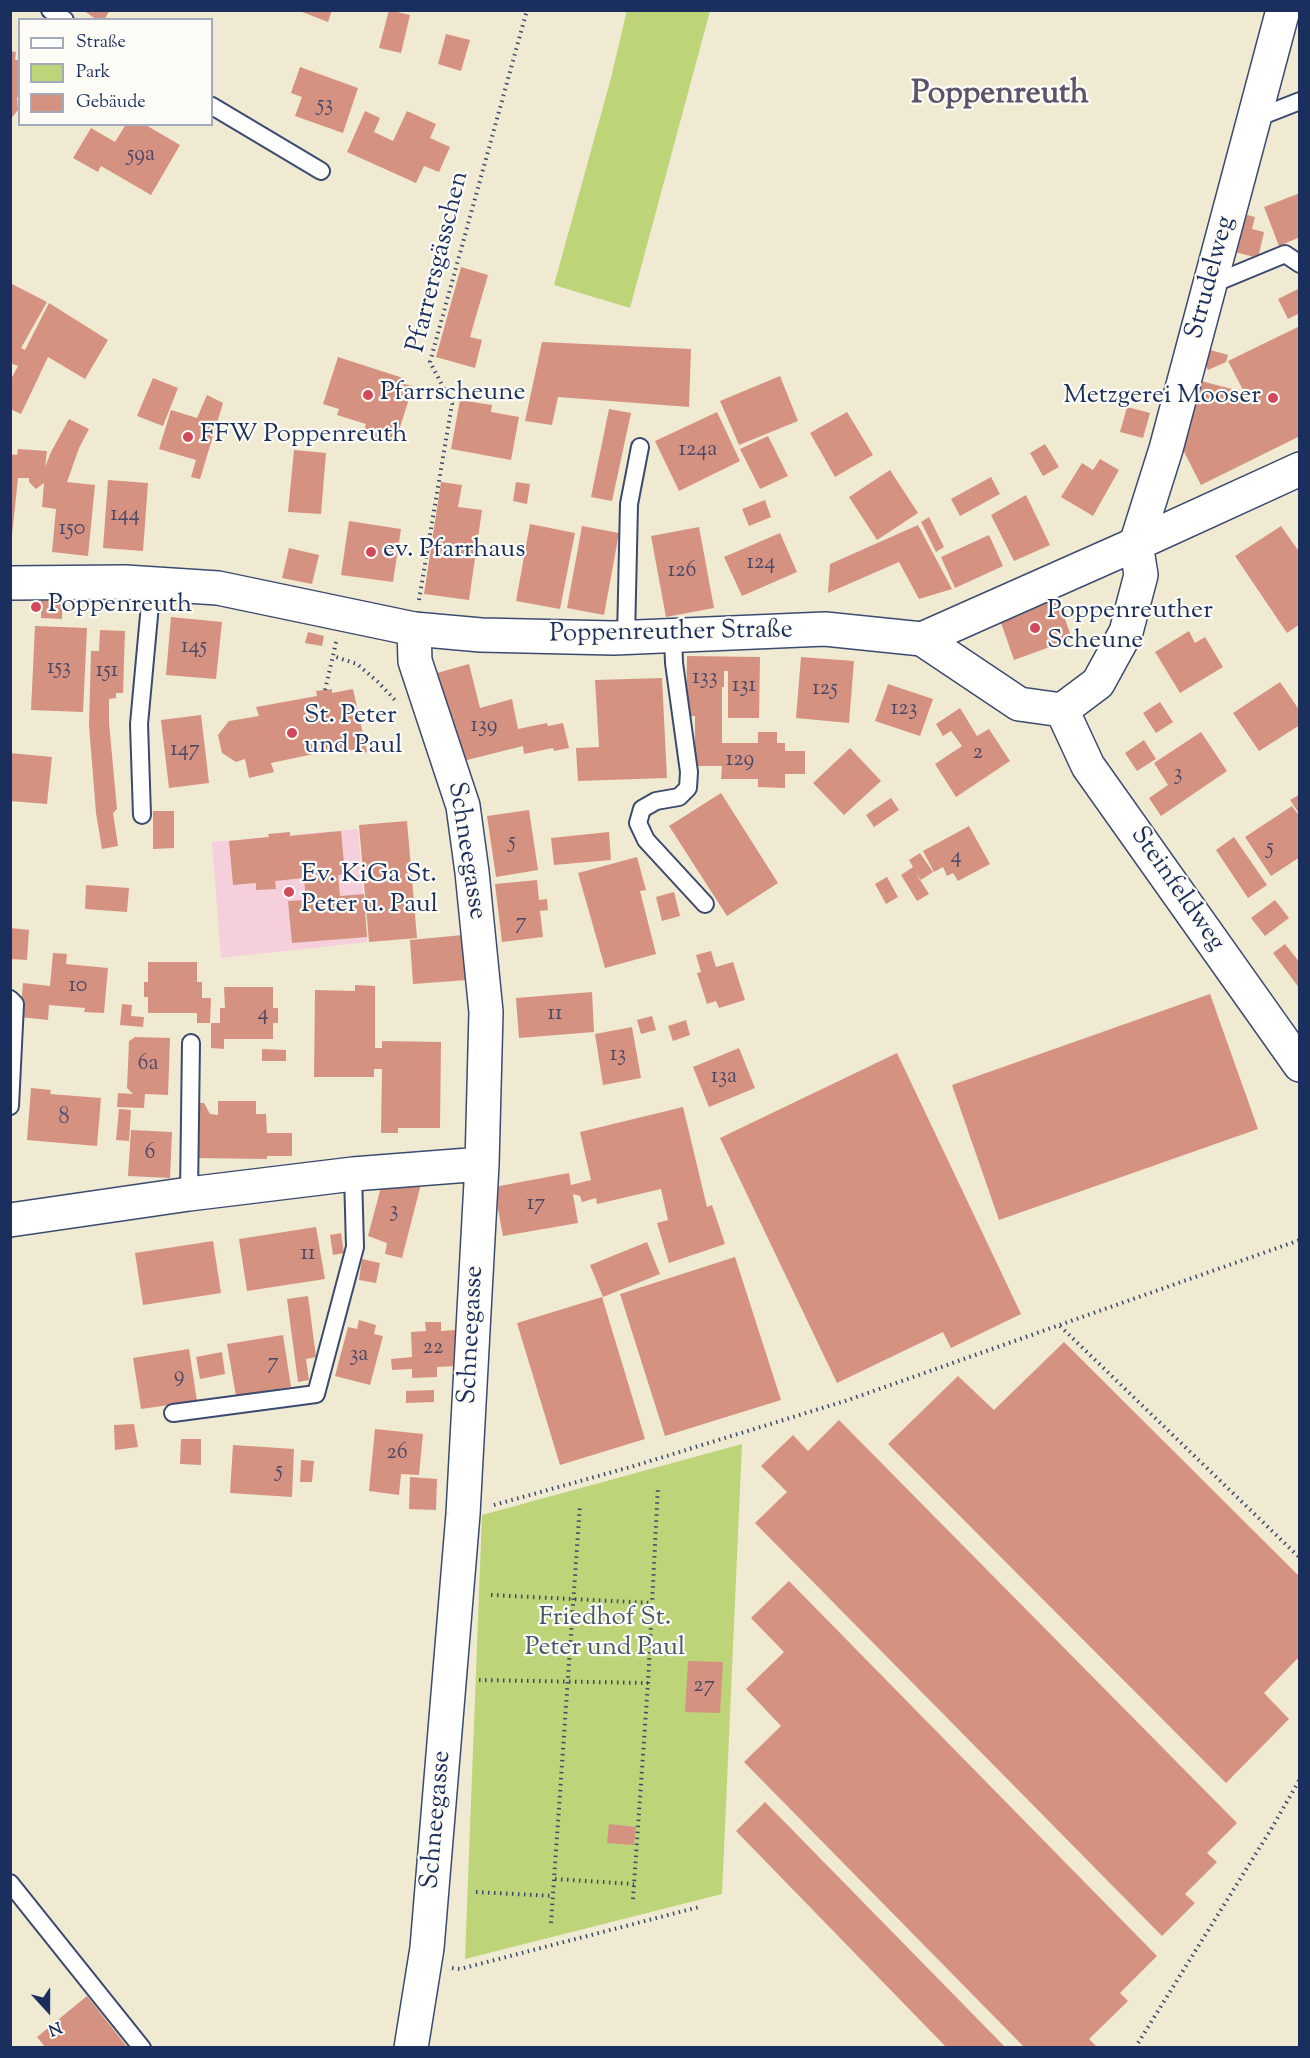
<!DOCTYPE html>
<meta charset="utf-8">
<style>
body{margin:0}
#map{position:relative;width:1310px;height:2058px;overflow:hidden;background:#f0ead2;font-family:"Sorts Mill Goudy",serif}
canvas{display:block}
.frame{position:absolute;inset:0;border:12px solid #1b2f5e;pointer-events:none}
.legend{position:absolute;left:18px;top:18px;width:195px;height:108px;box-sizing:border-box;background:#fdfcf7;border:2px solid #a3aaba;margin:0;padding:8px 10px;list-style:none;font-size:18px;color:#1b2f5e}
.legend li{display:flex;align-items:center;gap:12px;height:30px}
.legend b{width:30px;border:2px solid #a3aaba}
.north{position:absolute;left:18px;top:1980px;width:60px;height:60px;-webkit-text-stroke:4px #fdfcf7;paint-order:stroke;rotate:159deg;font-size:16px;font-weight:700;line-height:24px;text-align:center;color:#1b2f5e}
.north::after{content:'';display:block;margin:auto;width:21px;height:27px;background:#1b2f5e;clip-path:polygon(50% 0,100% 100%,50% 72%,0 100%)}
</style>
<div id="map">
<canvas width="1310" height="2058"></canvas>
<div class="frame"></div>
<ul class="legend">
<li><b style="height:8px;background:#fff"></b>Straße</li>
<li><b style="height:16px;background:#bdd479"></b>Park</li>
<li><b style="height:16px;background:#d69281"></b>Gebäude</li>
</ul>
<div class="north">N</div>
</div>
<script>
const ctx = document.querySelector('canvas').getContext('2d');
ctx.lineJoin = 'round';
function paint(path, color) {
  ctx.fillStyle = color;
  ctx.fill(path, 'evenodd');
}
function poly(rows) {
  const path = new Path2D();
  for (const r of rows) {
    path.moveTo(r[0], r[1]);
    for (let i = 2; i < r.length; i += 2) path.lineTo(r[i], r[i + 1]);
  }
  return path;
}
function stroke(path, color, width, dash) {
  ctx.strokeStyle = color;
  ctx.lineWidth = width;
  ctx.lineCap = dash ? 'butt' : 'round';
  ctx.setLineDash(dash || []);
  ctx.stroke(path);
}
function label(font, color, halo, rows, align = 'center') {
  ctx.font = font + ' "Sorts Mill Goudy",serif';
  ctx.lineWidth = 4.5;
  ctx.setLineDash([]);
  ctx.textBaseline = 'middle';
  ctx.strokeStyle = halo;
  ctx.fillStyle = color;
  for (const [text, x, y, turn = 0] of rows) {
    ctx.save();
    ctx.translate(x, y);
    ctx.rotate((+turn || 0) * Math.PI / 180);
    ctx.textAlign = isNaN(turn) ? turn : align;
    if (halo) ctx.strokeText(text, 0, 0);
    ctx.fillText(text, 0, 0);
    ctx.restore();
  }
}
paint(poly([
 [358,829,367,942,221,958,212,842]
]), '#f5cfdb');
paint(poly([
 [627,10,710,11,630,308,554,285,611,78],
 [742,1444,722,1894,465,1959,482,1515]
]), '#bdd479');
paint(poly([
 [83,10,110,10,104,20,97,20],
 [297,10,332,10,328,22],
 [389,10,410,15,401,53,379,48],
 [446,34,470,40,461,71,438,64],
 [10,51,16,52,15,60,20,60,20,97,17,97,18,110,10,120],
 [300,67,358,88,343,133,295,116,302,97,291,93],
 [365,111,380,118,374,132,393,141,407,111,436,124,430,138,450,147,439,172,424,166,416,183,347,152],
 [126,124,144,124,180,145,151,195,101,166,98,172,73,158,91,128,115,142],
 [1300,193,1300,237,1279,246,1264,207],
 [1240,213,1255,217,1252,229,1264,232,1258,258,1231,251],
 [461,267,488,275,470,337,482,340,475,368,436,357],
 [10,283,47,302,21,348,25,350,49,303,108,340,85,379,48,357,21,414,10,409,10,381,18,366,10,363],
 [1298,289,1300,292,1300,313,1288,319,1278,299],
 [1300,326,1300,436,1201,485,1179,442,1197,380,1244,392,1228,361],
 [542,342,691,349,689,407,558,397,552,425,525,421],
 [1207,349,1228,355,1226,362,1208,370,1204,362],
 [338,357,403,378,401,383,413,386,395,443,363,433,366,424,337,415,339,409,323,404],
 [780,376,798,421,739,445,720,401],
 [153,378,178,388,163,426,137,416],
 [207,395,223,403,200,479,191,477,196,460,159,449,171,410,197,418],
 [460,400,492,405,491,412,519,417,511,460,451,449],
 [1127,407,1150,413,1143,438,1120,432],
 [609,409,631,413,612,501,591,497],
 [717,412,740,461,679,491,655,441],
 [847,412,873,455,835,477,810,433],
 [69,419,89,429,79,448,67,482,95,485,88,556,52,552,56,509,42,507,44,483,36,489,29,482,29,478,18,478,12,535,10,535,10,454,17,455,18,449,47,451,45,467,51,452],
 [768,436,788,476,760,489,740,449],
 [1045,444,1059,467,1043,476,1030,453],
 [294,450,326,453,321,514,288,512],
 [1100,459,1119,470,1093,516,1061,497,1082,463,1093,470],
 [890,470,918,513,877,540,849,497],
 [991,477,1000,494,960,516,951,499],
 [108,480,148,483,143,551,103,548],
 [441,482,462,485,458,507,482,510,469,600,424,594],
 [516,482,530,484,527,504,513,501],
 [1026,495,1050,545,1014,561,991,515],
 [765,500,771,517,749,526,742,509],
 [929,517,944,547,936,552,921,522],
 [349,521,401,529,393,582,341,575],
 [530,524,575,533,560,609,516,601],
 [918,525,952,589,919,599,899,562,828,593,830,564],
 [582,526,619,533,604,615,567,608],
 [1281,526,1300,553,1300,624,1287,633,1235,556],
 [699,527,714,608,666,617,651,536],
 [780,533,797,572,742,596,724,557],
 [989,535,1003,566,955,588,941,557],
 [289,548,319,555,312,584,282,578],
 [1057,596,1072,639,1014,660,999,617],
 [41,599,62,599,62,619,41,618],
 [171,617,222,622,216,679,166,675],
 [35,626,87,628,83,712,31,710],
 [100,630,125,631,123,693,116,693,116,698,109,699,109,723,117,809,113,813,118,846,102,849,96,813,89,725,91,651,99,651],
 [1189,631,1195,643,1205,637,1223,667,1180,693,1155,652],
 [308,632,324,636,322,646,305,643],
 [687,656,760,657,759,718,728,718,728,671,724,671,724,687,722,687,722,743,758,743,758,732,777,732,777,743,785,743,785,751,805,751,805,774,785,774,785,788,758,787,758,779,721,779,722,766,695,766,695,716,686,716],
 [801,657,854,661,849,723,796,718],
 [469,664,480,708,512,699,518,729,547,723,548,726,563,723,569,748,554,751,553,748,524,754,523,746,459,762,437,673],
 [662,678,667,778,578,781,576,748,599,747,595,680],
 [1280,682,1300,711,1300,725,1259,751,1233,713],
 [888,684,933,699,920,736,875,721],
 [332,689,332,693,353,689,367,752,360,754,359,749,334,753,333,750,271,763,274,772,249,778,245,759,236,762,222,753,218,735,229,721,259,716,256,707,317,696,316,691],
 [1160,702,1173,722,1156,733,1143,713],
 [960,708,977,736,989,729,1010,761,956,797,935,764,962,746,951,731,943,736,936,724],
 [201,715,209,783,169,788,161,720],
 [1201,732,1227,771,1161,816,1149,798,1168,785,1154,763],
 [1144,740,1156,759,1137,771,1125,753],
 [850,748,881,781,844,815,813,783],
 [10,753,52,757,47,804,10,801],
 [721,793,778,883,727,916,669,826],
 [1300,794,1300,815,1290,800],
 [891,798,899,810,874,827,866,815],
 [1292,806,1300,817,1300,857,1271,876,1245,837],
 [529,810,538,870,496,877,487,816],
 [153,811,174,811,174,848,153,849],
 [407,821,417,938,369,942,359,825],
 [969,826,990,864,958,881,953,873,947,876,943,867,934,872,923,851],
 [341,831,345,874,338,875,340,896,364,894,367,937,292,943,288,901,306,900,304,878,275,881,276,889,256,890,256,883,233,885,229,841,269,837,268,834,290,832,290,836],
 [609,832,611,860,554,865,551,838],
 [1234,837,1267,885,1248,898,1216,850],
 [920,853,933,872,921,880,915,872,929,894,917,901,901,875,913,867,909,860],
 [637,857,646,890,640,891,656,954,605,968,578,873],
 [887,877,898,897,886,904,875,884],
 [537,880,539,900,547,899,548,910,540,911,543,937,502,942,495,884],
 [86,885,129,888,127,912,85,909],
 [674,892,680,916,662,921,656,897],
 [1275,900,1289,918,1265,936,1251,918],
 [10,928,29,930,27,960,10,959],
 [463,935,467,980,413,984,410,940],
 [1285,944,1300,963,1300,989,1273,953],
 [711,951,716,967,733,962,745,1000,719,1008,716,1001,707,1004,697,973,701,972,696,955],
 [53,953,67,954,66,964,108,968,104,1013,84,1012,85,1008,49,1005,48,1020,20,1017,23,983,50,986],
 [148,962,197,962,197,982,202,982,202,998,211,998,210,1023,197,1023,197,1013,148,1013,148,997,144,997,144,982,148,982],
 [355,985,375,986,375,1048,382,1048,382,1041,441,1042,440,1128,398,1128,398,1133,381,1133,382,1069,374,1069,374,1077,314,1077,315,990,355,991],
 [224,987,273,987,273,1008,278,1008,278,1023,273,1023,273,1039,224,1039,224,1049,211,1048,211,1023,220,1023,220,1008,225,1008],
 [592,992,594,1032,519,1038,516,998],
 [1210,994,1258,1129,999,1220,952,1085],
 [122,1004,132,1005,131,1016,144,1017,143,1027,120,1025],
 [652,1016,656,1030,641,1034,637,1020],
 [686,1020,690,1035,673,1041,668,1026],
 [632,1027,641,1078,603,1085,595,1034],
 [135,1037,170,1038,168,1095,145,1094,144,1108,117,1107,118,1093,133,1094,127,1088,129,1041],
 [739,1048,755,1088,709,1107,693,1067],
 [262,1049,286,1050,286,1061,262,1061],
 [897,1053,1021,1314,951,1348,943,1332,837,1383,720,1138],
 [31,1088,51,1090,50,1094,101,1098,97,1146,27,1140],
 [218,1101,256,1101,256,1114,266,1114,267,1133,292,1133,292,1156,267,1156,267,1159,194,1158,196,1103,204,1103,210,1114,218,1115],
 [683,1107,707,1207,712,1205,725,1244,669,1263,657,1223,668,1220,661,1189,597,1204,596,1198,582,1202,580,1196,573,1194,578,1223,503,1236,494,1187,569,1173,571,1185,591,1180,580,1132],
 [119,1109,131,1110,129,1141,116,1140],
 [131,1130,172,1132,170,1178,128,1176],
 [421,1184,402,1258,385,1254,387,1243,368,1236,381,1187],
 [316,1227,325,1279,247,1291,239,1239],
 [341,1233,344,1253,333,1255,330,1235],
 [213,1241,221,1293,143,1305,135,1253],
 [647,1242,660,1274,603,1297,590,1265],
 [735,1257,781,1400,665,1436,620,1294],
 [362,1259,380,1263,376,1283,359,1280],
 [308,1296,316,1357,306,1359,309,1380,298,1382,287,1299],
 [602,1297,645,1439,560,1465,517,1323],
 [359,1320,376,1325,374,1334,383,1336,370,1385,335,1376,348,1327,357,1329],
 [425,1322,441,1322,441,1331,455,1330,456,1366,437,1367,437,1377,412,1378,412,1369,392,1370,391,1359,412,1357,411,1332,426,1331],
 [283,1335,291,1387,236,1396,227,1344],
 [1064,1342,1300,1577,1300,1656,1264,1693,1289,1719,1226,1783,888,1444,958,1376,994,1410],
 [189,1349,197,1401,141,1409,133,1358],
 [222,1352,225,1374,200,1379,196,1357],
 [434,1390,434,1402,406,1403,406,1391],
 [839,1420,1237,1823,1207,1853,1217,1862,1185,1894,1195,1903,1162,1936,755,1523,787,1492,761,1466,793,1435,808,1451],
 [134,1424,138,1447,115,1450,114,1425],
 [375,1429,423,1434,419,1475,401,1474,399,1495,369,1491],
 [181,1439,201,1439,201,1465,180,1464],
 [233,1445,294,1449,292,1497,230,1493],
 [301,1460,314,1461,312,1482,300,1482],
 [410,1477,437,1479,436,1510,409,1509],
 [789,1581,1157,1956,1120,1993,1128,2001,1089,2039,1098,2048,1025,2048,744,1762,781,1726,746,1689,784,1652,751,1618],
 [688,1661,723,1662,720,1713,685,1712],
 [765,1802,1006,2048,947,2048,736,1831],
 [609,1824,636,1827,634,1845,607,1843],
 [87,1996,128,2048,46,2048,37,2037]
]), '#d69281');
const service = poly([
 [50,10,65,20],
 [212,106,321,171],
 [1254,119,1300,101],
 [1210,285,1285,254,1300,264],
 [673,636,674,663,689,772,688,788,679,797,656,801,642,809,638,823,646,840,705,904],
 [626,638,629,504,640,447],
 [142,815,139,724,152,583],
 [10,999,15,1004,10,1106],
 [189,1194,191,1043],
 [173,1413,316,1394,355,1247,353,1174],
 [10,1883,142,2048]
]);
const minor = poly([
 [922,639,1019,704,1062,710,1098,683,1126,632,1141,575,1136,544,1166,449,1283,10],
 [1062,710,1088,766,1300,1065],
 [10,1220,189,1194,353,1174,482,1164],
 [411,2048,427,1948,463,1514,482,1164,486,1012,472,872,463,806,415,661,414,629]
]);
const tertiary = poly([
 [10,583,125,582,218,588,414,629,481,635,614,638,825,629,922,639,1136,544,1300,469]
]);
stroke(service, '#3b4b6f', 20);
stroke(minor, '#3b4b6f', 36);
stroke(tertiary, '#3b4b6f', 36);
stroke(poly([
 [419,600,452,404,430,362,527,10],
 [336,642,333,656,357,664,378,682,395,700],
 [325,690,333,656],
 [1060,1326,1300,1558],
 [494,1505,634,1466,845,1401,1300,1240],
 [491,1595,652,1603],
 [479,1680,648,1683],
 [555,1879,634,1884],
 [476,1892,553,1896],
 [633,1899,648,1683,658,1486],
 [551,1923,580,1504],
 [452,1968,460,1969,699,1907],
 [1135,2048,1270,1831,1300,1779]
]), '#3b4b6f', 4, [1.5, 4.5]);
stroke(service, '#fff', 16);
stroke(minor, '#fff', 33);
stroke(tertiary, '#fff', 33);
for (const [x, y, r, color] of [
 [368,395,6,"#d1495b"],
 [1273,398,6,"#d1495b"],
 [188,437,6,"#d1495b"],
 [371,552,6,"#d1495b"],
 [36,607,6,"#d1495b"],
 [1035,628,6,"#d1495b"],
 [292,733,6,"#d1495b"],
 [289,892,6,"#d1495b"]
]) {
  const dot = new Path2D();
  dot.arc(x, y, r, 0, 2 * Math.PI);
  ctx.fillStyle = color;
  ctx.fill(dot);
  stroke(dot, '#fdfcf7', 2);
}
label('22px', '#4a4867', null, [
 ["53",325,106],
 ["59a",141,156],
 ["124a",698,451],
 ["144",125,516],
 ["150",72,530],
 ["124",761,564],
 ["126",682,572],
 ["145",194,648],
 ["153",59,669],
 ["151",107,672],
 ["133",705,679],
 ["131",744,687],
 ["125",825,690],
 ["123",904,710],
 ["139",484,727],
 ["147",185,751],
 ["2",978,754],
 ["129",740,761],
 ["3",1178,775],
 ["5",512,843],
 ["5",1270,849],
 ["4",956,858],
 ["7",521,924],
 ["10",78,987],
 ["4",263,1015],
 ["11",555,1015],
 ["13",618,1056],
 ["6a",148,1065],
 ["13a",724,1078],
 ["8",64,1119],
 ["6",150,1154],
 ["17",536,1205],
 ["3",394,1212],
 ["11",308,1255],
 ["22",433,1349],
 ["3a",359,1356],
 ["7",273,1364],
 ["9",179,1377],
 ["26",397,1454],
 ["5",279,1472],
 ["27",704,1687]
]);
label('26px', '#1b2f5e', '#fdfcf7', [
 ["Pfarrersgässchen",440,262,-76],
 ["Strudelweg",1212,278,-75],
 ["Poppenreuther Straße",671,634,-1],
 ["Schneegasse",465,851,81],
 ["Steinfeldweg",1176,890,55],
 ["Schneegasse",473,1335,-87],
 ["Schneegasse",438,1820,-85]
]);
label('26px', '#1b2f5e', '#fdfcf7', [
 ["Pfarrscheune",380,395],
 ["Metzgerei Mooser",1261,398,"right"],
 ["FFW Poppenreuth",200,437],
 ["ev. Pfarrhaus",383,552],
 ["Poppenreuth",48,607],
 ["Poppenreuther",1047,613],
 ["Scheune",1047,643],
 ["St. Peter",304,718],
 ["und Paul",304,748],
 ["Ev. KiGa St.",301,877],
 ["Peter u. Paul",301,907]
], 'left');
label('26px', '#445865', '#fdfcf7', [
 ["Friedhof St.",605,1620],
 ["Peter und Paul",605,1650]
]);
label('bold 32px', '#5c526a', '#fdfcf7', [
 ["Poppenreuth",1000,97]
]);
</script>
